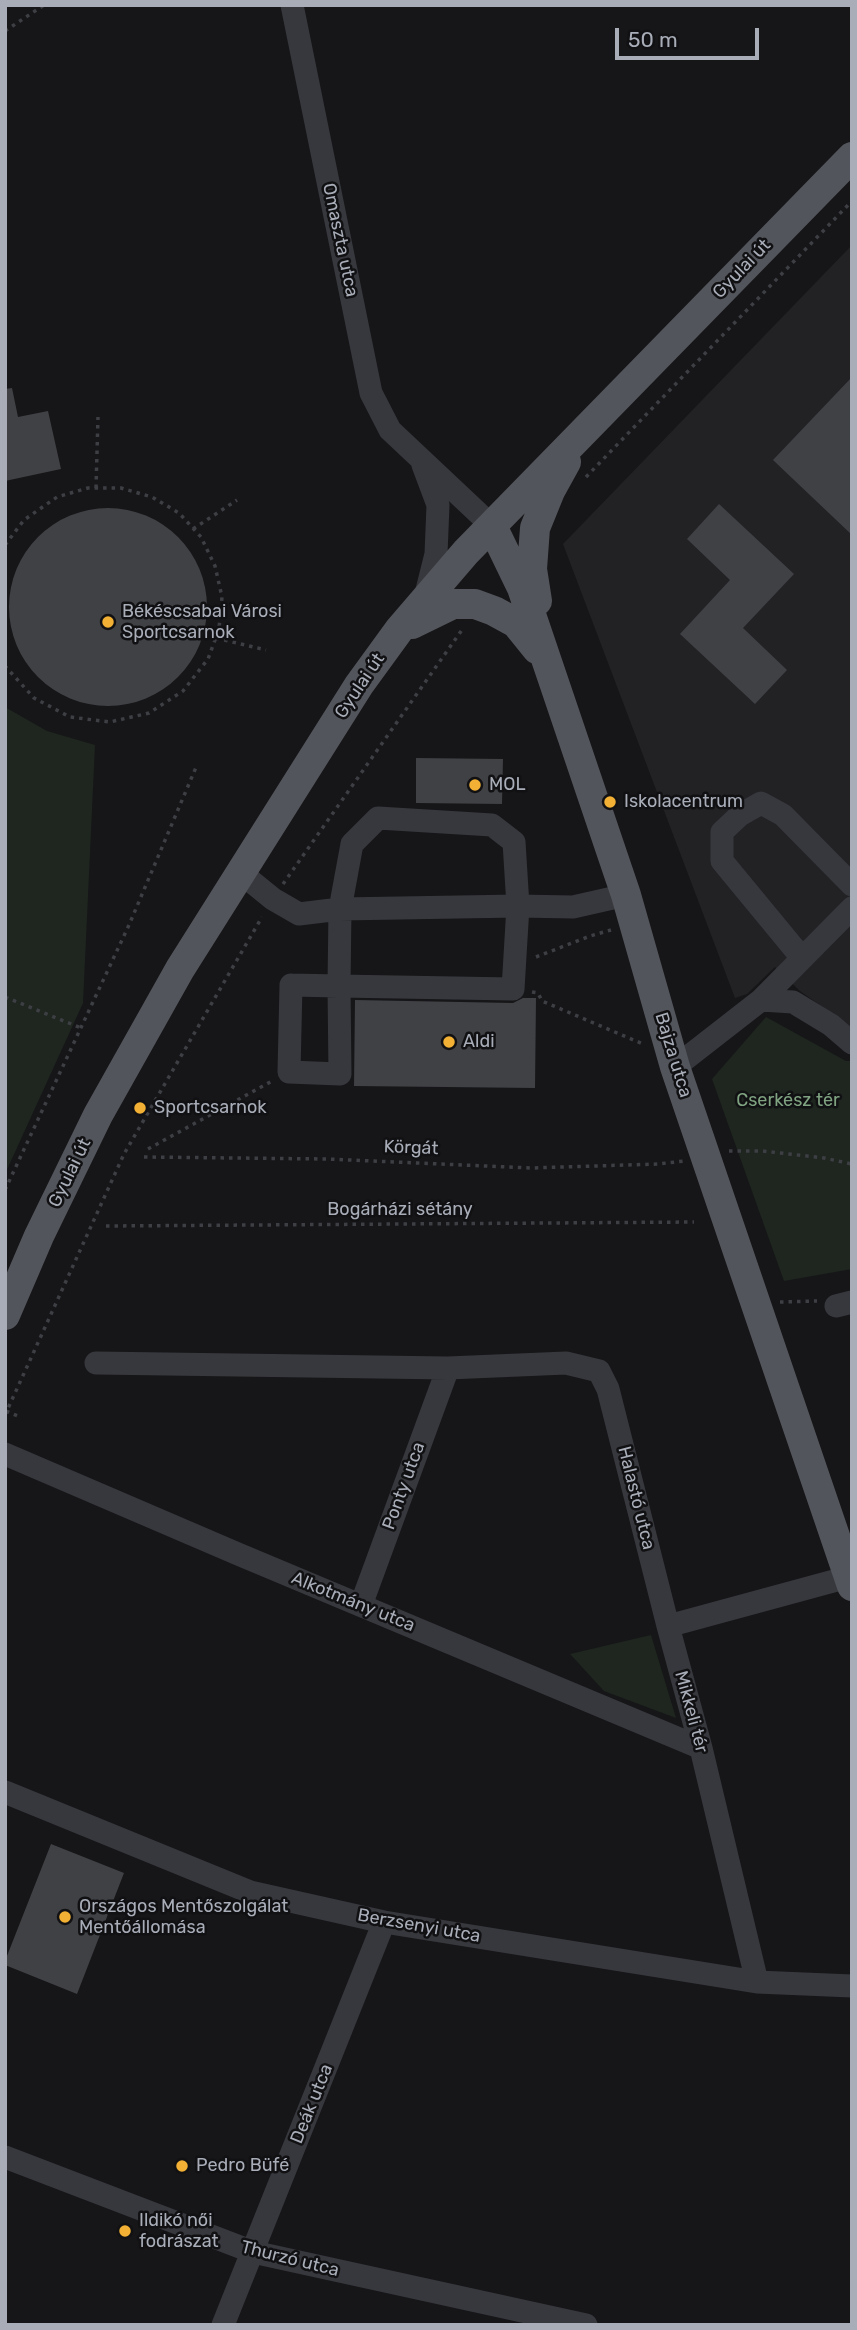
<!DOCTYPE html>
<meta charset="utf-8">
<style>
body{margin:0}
#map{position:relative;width:857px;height:2330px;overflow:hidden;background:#161618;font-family:Rubik,sans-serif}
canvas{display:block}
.frame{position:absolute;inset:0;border:7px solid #a8adb8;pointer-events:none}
.scale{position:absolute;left:615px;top:28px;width:144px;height:32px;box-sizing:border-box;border:4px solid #a8adb8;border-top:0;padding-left:9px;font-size:21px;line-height:24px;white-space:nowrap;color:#a8adb8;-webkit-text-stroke:5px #111113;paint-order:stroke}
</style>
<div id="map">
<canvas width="857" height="2330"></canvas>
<div class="frame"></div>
<div class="scale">50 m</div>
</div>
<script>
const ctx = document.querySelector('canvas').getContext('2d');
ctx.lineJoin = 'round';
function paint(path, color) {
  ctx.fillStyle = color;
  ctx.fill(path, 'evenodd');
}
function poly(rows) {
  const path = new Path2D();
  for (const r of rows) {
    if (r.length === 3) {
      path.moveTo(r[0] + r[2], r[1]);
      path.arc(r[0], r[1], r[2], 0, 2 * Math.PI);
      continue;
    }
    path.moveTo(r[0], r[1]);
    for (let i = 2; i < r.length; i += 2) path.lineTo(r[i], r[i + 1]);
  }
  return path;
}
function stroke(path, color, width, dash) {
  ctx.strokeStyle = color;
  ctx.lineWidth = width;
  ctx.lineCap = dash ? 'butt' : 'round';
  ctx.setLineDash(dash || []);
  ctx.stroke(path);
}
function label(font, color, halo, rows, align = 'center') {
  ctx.font = font + ' Rubik,sans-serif';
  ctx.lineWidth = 5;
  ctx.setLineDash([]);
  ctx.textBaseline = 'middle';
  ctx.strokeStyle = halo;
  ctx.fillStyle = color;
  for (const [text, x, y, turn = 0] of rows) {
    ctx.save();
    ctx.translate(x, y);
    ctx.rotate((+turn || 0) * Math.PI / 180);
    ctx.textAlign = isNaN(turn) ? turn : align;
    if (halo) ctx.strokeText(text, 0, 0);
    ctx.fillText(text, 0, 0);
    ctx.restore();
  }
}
paint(poly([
 [852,245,852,1028,800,991,775,967,747,994,735,998,563,544]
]), '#222225');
paint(poly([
 [5,707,47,731,95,745,83,1003,5,1174],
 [766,1017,846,1061,852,1061,852,1269,784,1281,712,1079],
 [651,1635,676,1718,604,1691,570,1654]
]), '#1e261f');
paint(poly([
 [852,377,852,535,773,460],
 [12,388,18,417,48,411,61,469,5,481,5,389],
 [719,504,794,574,743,628,787,670,755,704,680,634,730,580,687,539],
 [108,607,99],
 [416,758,503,759,502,804,416,803],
 [523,998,536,998,535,1088,354,1086,355,1000,513,1003],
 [51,1844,124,1873,77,1994,5,1965,5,1961]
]), '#404145');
stroke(poly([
 [5,31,44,5],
 [586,477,852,201],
 [96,488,98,417],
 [193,529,237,500],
 [5,545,24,520,57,497,88,488,121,488,152,497,179,513,201,537,215,566,222,597,219,629,208,659,183,691,149,713,110,722,70,717,34,698,5,666],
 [216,638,266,650],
 [283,884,464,627],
 [536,957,590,936,611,930],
 [532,992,538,993,542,1001,643,1044],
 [5,997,81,1028],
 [148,1149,272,1081],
 [729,1151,763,1151,824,1158,852,1164],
 [144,1157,326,1159,531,1168,658,1164,684,1161],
 [5,1190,129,925,197,765],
 [106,1226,694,1222],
 [780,1302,817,1301],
 [6,1411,20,1417],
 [5,1415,124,1154,262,917]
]), '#3d3f44', 3.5, [3.5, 5]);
stroke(poly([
 [292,5,371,393,390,430,492,526],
 [423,465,438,505,436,554,425,598],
 [378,818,492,825,514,842,518,906,513,989,339,986,340,909,352,844,378,818],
 [241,873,273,899,299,914,340,909,518,906,573,907,626,895],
 [802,958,722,861,722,832,740,815,761,803,783,815,852,885],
 [291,985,339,986,340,1074,289,1072,291,985],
 [761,1000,793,1002,831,1025,852,1043],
 [675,1067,761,1000,852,908],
 [836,1306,852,1302],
 [96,1363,448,1368,566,1363,599,1371,608,1389,668,1626,701,1748,757,1982],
 [5,1454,238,1554,701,1748],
 [361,1605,448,1368],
 [668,1626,852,1576],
 [5,1792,250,1892,384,1922,757,1982,852,1986],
 [5,2157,253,2252,586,2325],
 [223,2325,384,1922]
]), '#37383d', 23);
stroke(poly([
 [492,526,522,588,626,895,675,1067,852,1586],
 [537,601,532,569,535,528,550,491,566,462],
 [412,624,453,604,475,604,494,611,516,623,537,649],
 [5,1315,39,1236,98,1115,180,969,359,685,399,630,466,552,852,157]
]), '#53555c', 30);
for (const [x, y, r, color] of [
 [108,622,7,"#f2b134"],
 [475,785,7,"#f2b134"],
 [610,802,7,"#f2b134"],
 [449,1042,7,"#f2b134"],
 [140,1108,7,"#f2b134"],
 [65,1917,7,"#f2b134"],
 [182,2166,7,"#f2b134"],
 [125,2231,7,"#f2b134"]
]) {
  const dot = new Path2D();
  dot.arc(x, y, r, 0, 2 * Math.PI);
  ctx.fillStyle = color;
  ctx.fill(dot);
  stroke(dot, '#111113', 2.5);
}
label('18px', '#a8adb8', '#111113', [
 ["Omaszta utca",340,240,78],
 ["Gyulai út",742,269,-46],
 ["Gyulai út",360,686,-56],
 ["Bajza utca",673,1055,73],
 ["Körgát",411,1148,2],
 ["Gyulai út",70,1173,-64],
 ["Bogárházi sétány",400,1210],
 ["Ponty utca",404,1486,-70],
 ["Halastó utca",636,1498,76],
 ["Alkotmány utca",353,1602,22],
 ["Mikkeli tér",691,1712,75],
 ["Berzsenyi utca",419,1926,10],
 ["Deák utca",312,2104,-68],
 ["Thurzó utca",290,2259,14]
]);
label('18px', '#a8adb8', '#111113', [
 ["Békéscsabai Városi",122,612],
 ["Sportcsarnok",122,633],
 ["MOL",489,785],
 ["Iskolacentrum",624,802],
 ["Aldi",463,1042],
 ["Sportcsarnok",154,1108],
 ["Országos Mentőszolgálat",79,1907],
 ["Mentőállomása",79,1928],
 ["Pedro Büfé",196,2166],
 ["Ildikó női",139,2221],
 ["fodrászat",139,2242]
], 'left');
label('18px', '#7fa381', '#111113', [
 ["Cserkész tér",788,1101]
]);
</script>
